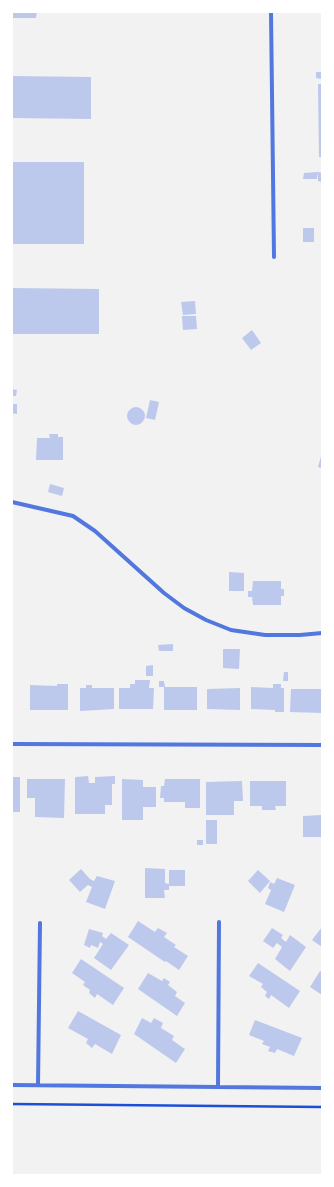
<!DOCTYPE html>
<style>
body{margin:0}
#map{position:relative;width:334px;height:1187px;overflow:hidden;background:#f2f2f2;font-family:"Exo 2",sans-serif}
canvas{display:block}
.frame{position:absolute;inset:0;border:13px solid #fff;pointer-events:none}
</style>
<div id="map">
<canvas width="334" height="1187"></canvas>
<div class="frame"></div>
</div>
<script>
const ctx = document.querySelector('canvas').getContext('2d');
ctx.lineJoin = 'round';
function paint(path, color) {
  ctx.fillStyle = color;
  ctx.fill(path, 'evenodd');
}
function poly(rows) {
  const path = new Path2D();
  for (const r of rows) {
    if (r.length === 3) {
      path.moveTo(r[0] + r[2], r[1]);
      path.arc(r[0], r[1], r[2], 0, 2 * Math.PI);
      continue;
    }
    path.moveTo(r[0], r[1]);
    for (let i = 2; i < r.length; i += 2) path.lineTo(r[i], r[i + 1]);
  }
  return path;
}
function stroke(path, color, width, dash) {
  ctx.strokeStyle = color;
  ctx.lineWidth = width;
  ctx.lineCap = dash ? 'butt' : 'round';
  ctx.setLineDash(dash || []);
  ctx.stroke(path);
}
paint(poly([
 [12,12,37,12,36,18,12,18],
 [316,72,322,72,322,79,316,78],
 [12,76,91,77,91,119,12,118],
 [318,84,322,84,322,157,319,157],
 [12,162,84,162,84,244,12,244],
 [318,172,317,179,303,179,304,173],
 [318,172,322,173,322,182,318,181],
 [303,228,314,228,314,242,303,242],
 [12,288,99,289,99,334,12,334],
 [195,301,196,314,183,315,181,302],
 [182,316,196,316,197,329,183,330],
 [252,330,261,343,251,350,242,338],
 [12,389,17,390,16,396,12,396],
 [150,400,159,402,155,420,146,418],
 [12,404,17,404,17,414,12,413],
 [136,416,9],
 [49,434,58,434,58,437,63,437,63,460,36,460,37,438,50,438],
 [322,453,322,468,318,467],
 [50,484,64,488,62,496,48,492],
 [229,572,244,573,244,591,229,591],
 [253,581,281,581,281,589,284,589,284,596,281,596,281,605,253,605,252,597,248,597,248,591,252,591],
 [173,644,173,651,159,651,158,645],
 [223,649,240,649,239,669,223,668],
 [153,665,153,676,146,676,146,666],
 [284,672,288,672,288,681,283,681],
 [135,680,150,680,149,688,154,688,153,709,119,709,119,688,130,688,130,684,135,684],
 [159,681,164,681,165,687,159,687],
 [57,684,68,684,68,710,30,710,30,685,57,686],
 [273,684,281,684,281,688,284,688,284,712,275,712,275,710,251,709,251,687,273,688],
 [86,685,92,685,92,688,114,688,114,709,80,711,80,688,86,688],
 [164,687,197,687,197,710,164,710],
 [240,688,240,710,207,709,207,689],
 [291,689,322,689,322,713,290,712],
 [88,776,89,783,95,783,95,777,115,776,115,784,112,784,112,805,105,805,105,814,75,814,75,777],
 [12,777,20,777,20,812,12,812],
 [27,779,65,779,64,818,35,817,35,798,27,798],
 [122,779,143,780,143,787,156,787,156,807,143,807,143,820,122,820],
 [165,779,200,779,200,808,185,808,185,802,164,802,164,798,160,798,161,786,164,786],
 [242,781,243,801,234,801,234,815,206,815,206,782],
 [250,781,286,781,286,806,275,806,276,810,262,810,262,806,250,806],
 [322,815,322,837,303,837,303,816],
 [206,820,217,820,217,844,206,844],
 [197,840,203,840,203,845,197,845],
 [145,868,165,869,165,883,169,884,169,870,185,870,185,886,169,886,169,890,164,890,165,898,145,898],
 [81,869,90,879,94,881,97,876,115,881,105,909,86,902,92,887,88,885,80,892,69,880],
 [258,870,270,881,260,893,248,881],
 [277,878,295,885,284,912,265,904,271,890,268,888,270,882,274,884],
 [138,921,155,932,158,928,167,933,164,937,176,945,174,947,188,956,179,970,166,961,165,962,128,937],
 [322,927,322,947,312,940],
 [272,928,283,935,281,938,286,942,290,935,306,947,290,971,275,959,282,947,277,943,273,948,263,941],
 [89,929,103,933,102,936,106,939,111,933,129,945,111,970,94,958,103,944,100,942,98,948,91,945,90,948,84,945],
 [81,959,124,988,113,1005,97,994,95,998,89,993,90,990,83,985,85,982,72,973],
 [258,963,300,991,289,1008,271,995,269,999,265,996,267,992,261,987,263,984,249,976],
 [320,971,322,972,322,995,310,987],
 [148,973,162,981,164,978,170,982,168,985,177,992,175,996,185,1003,177,1016,138,989],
 [78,1011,121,1035,112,1054,95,1044,92,1048,86,1043,88,1039,68,1028],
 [142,1018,151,1023,154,1018,163,1023,161,1028,174,1036,172,1040,185,1049,176,1063,134,1034],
 [255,1020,302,1038,294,1056,277,1049,275,1053,268,1051,270,1047,262,1044,264,1041,249,1035]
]), '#bdc9ec');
stroke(poly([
 [12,1104,322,1107]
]), '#1d4ed8', 2.5);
stroke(poly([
 [271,12,274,257],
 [12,502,73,516,95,531,164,593,184,608,206,620,231,630,265,635,300,635,322,633],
 [12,744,322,745],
 [12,1085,322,1088],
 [38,1085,40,923],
 [218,1087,219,922]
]), '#5277de', 4);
</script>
